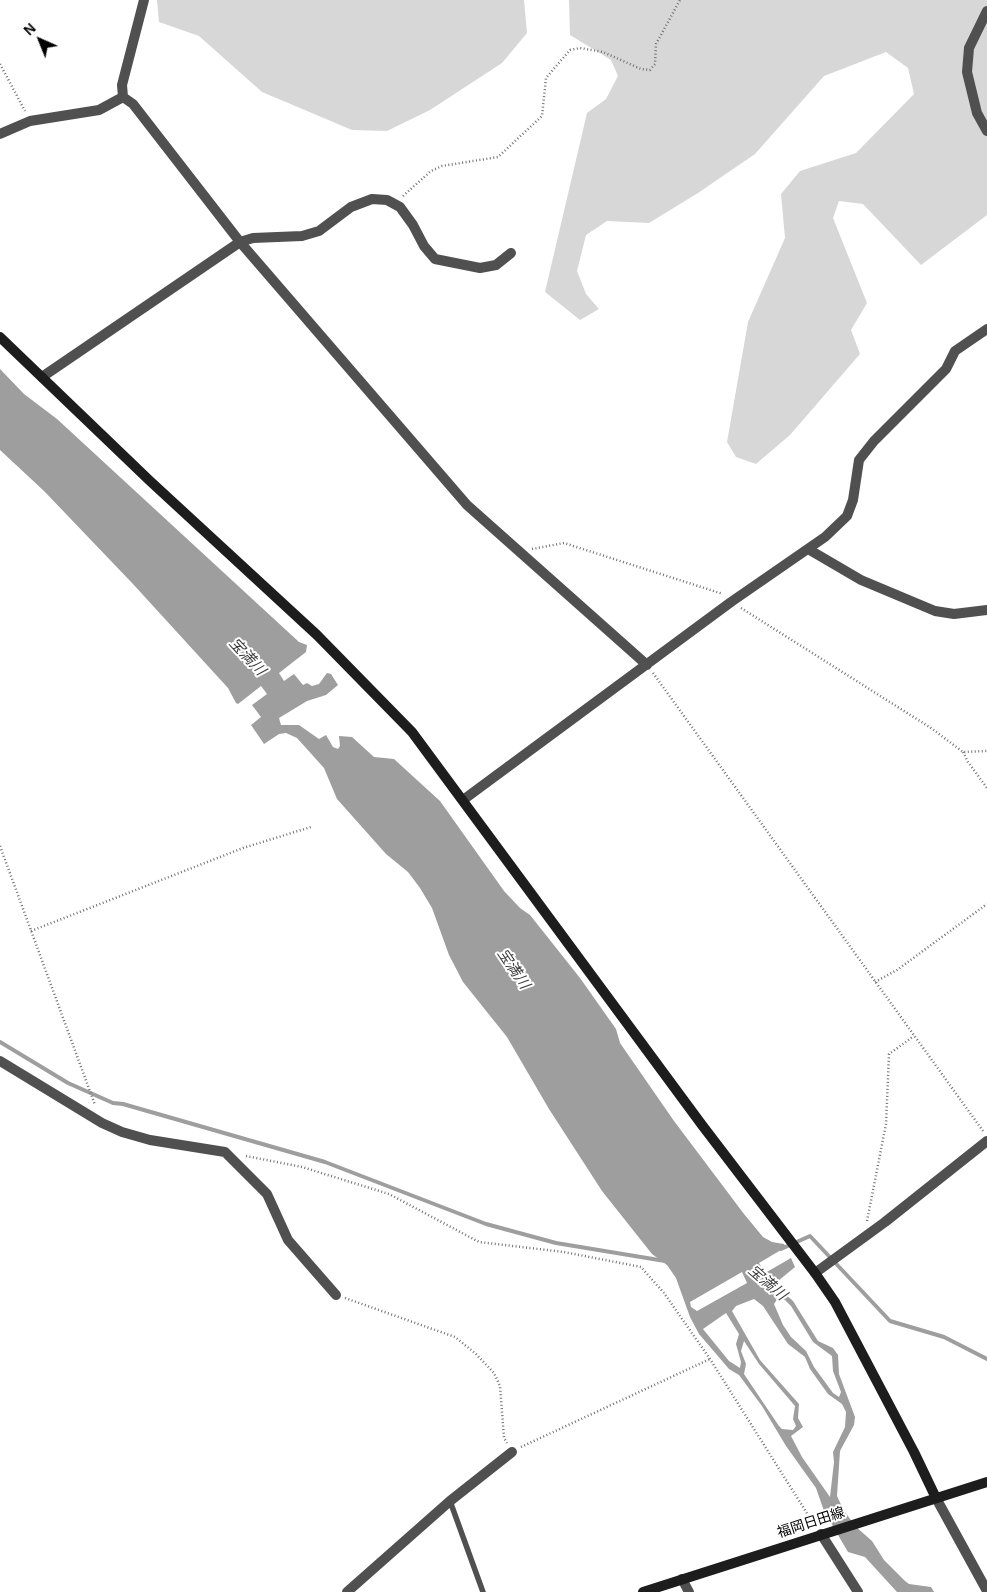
<!DOCTYPE html>
<meta charset="utf-8">
<style>
body{margin:0}
#map{position:relative;width:987px;height:1592px;overflow:hidden;background:#fff;font-family:Arial,sans-serif}
canvas{display:block}
.north{position:absolute;left:15px;top:15px;width:50px;height:50px;-webkit-text-stroke:4px #fff;paint-order:stroke;rotate:316deg;font-size:14px;font-weight:700;line-height:20px;text-align:center;color:#000}
.north::after{content:'';display:block;margin:auto;width:18px;height:22px;background:#000;clip-path:polygon(50% 0,100% 100%,50% 72%,0 100%)}
</style>
<div id="map">
<canvas width="987" height="1592"></canvas>
<div class="north">N</div>
</div>
<script>
const ctx = document.querySelector('canvas').getContext('2d');
ctx.lineJoin = 'round';
function paint(path, color) {
  ctx.fillStyle = color;
  ctx.fill(path, 'evenodd');
}
function poly(rows) {
  const path = new Path2D();
  for (const r of rows) {
    path.moveTo(r[0], r[1]);
    for (let i = 2; i < r.length; i += 2) path.lineTo(r[i], r[i + 1]);
  }
  return path;
}
function stroke(path, color, width, dash) {
  ctx.strokeStyle = color;
  ctx.lineWidth = width;
  ctx.lineCap = dash ? 'butt' : 'round';
  ctx.setLineDash(dash || []);
  ctx.stroke(path);
}
function label(font, color, halo, rows, align = 'center') {
  ctx.font = font + ' Arial,"Noto Sans JP",sans-serif';
  ctx.lineWidth = 4;
  ctx.setLineDash([]);
  ctx.textBaseline = 'middle';
  ctx.strokeStyle = halo;
  ctx.fillStyle = color;
  for (const [text, x, y, turn = 0] of rows) {
    ctx.save();
    ctx.translate(x, y);
    ctx.rotate((+turn || 0) * Math.PI / 180);
    ctx.textAlign = isNaN(turn) ? turn : align;
    if (halo) ctx.strokeText(text, 0, 0);
    ctx.fillText(text, 0, 0);
    ctx.restore();
  }
}
paint(poly([
 [157,0,524,0,527,33,502,63,430,110,387,131,352,130,262,92,199,36,159,22],
 [569,0,987,0,987,215,921,265,863,204,839,201,833,218,867,303,851,330,860,354,790,435,756,464,736,457,727,442,748,322,785,238,781,194,800,171,856,153,914,94,908,68,886,52,824,76,755,154,698,193,649,223,607,221,586,235,577,271,586,294,599,309,580,320,545,292,587,113,606,99,618,76,611,60,570,35]
]), '#d7d7d7');
paint(poly([
 [0,369,24,394,57,419,299,642,307,645,306,652,279,673,284,681,294,674,303,685,307,683,312,686,319,684,327,673,331,674,338,685,326,695,307,701,279,718,281,725,299,725,319,739,326,735,333,747,338,749,340,746,339,736,352,737,374,757,394,759,440,801,504,891,520,908,530,915,580,978,616,1029,620,1043,674,1121,744,1214,763,1237,772,1242,784,1244,786,1247,759,1263,765,1273,791,1258,795,1267,778,1281,780,1289,793,1301,818,1341,833,1348,838,1355,839,1374,855,1417,854,1425,840,1451,837,1496,843,1509,855,1526,872,1541,884,1560,905,1581,909,1584,931,1587,934,1592,897,1592,865,1557,848,1552,824,1511,816,1488,786,1446,762,1406,739,1375,729,1369,699,1334,690,1317,676,1278,667,1265,652,1254,602,1191,549,1109,507,1037,463,982,449,955,432,908,420,888,408,872,386,854,337,799,324,768,297,738,286,733,279,734,264,744,262,741,251,725,261,717,252,705,267,694,261,686,238,704,236,703,228,688,133,584,44,491,0,450],
 [742,1272,747,1283,697,1311,691,1307,690,1302],
 [778,1298,785,1300,791,1306,813,1342,832,1356,833,1371,841,1392,839,1397,833,1393,814,1367,806,1351,791,1337,783,1325,774,1304],
 [754,1299,763,1306,788,1344,805,1357,810,1369,828,1394,842,1404,846,1412,845,1427,833,1452,834,1462,830,1497,802,1457,791,1436,803,1427,798,1418,799,1404,760,1360,732,1311,736,1306],
 [726,1313,739,1334,736,1344,741,1362,740,1368,729,1361,703,1329],
 [744,1341,759,1364,795,1406,793,1419,796,1426,793,1430,782,1429,779,1426,744,1374,746,1364,741,1351]
]), '#9e9e9e');
stroke(poly([
 [0,1042,68,1083,113,1103,123,1104,325,1162,486,1224,556,1243,665,1261],
 [781,1249,810,1236,890,1321,944,1337,987,1359]
]), '#9e9e9e', 4);
stroke(poly([
 [0,64,25,111],
 [403,196,431,171,442,166,498,157,542,116,546,78,570,50,580,48,603,52,641,69,650,70,655,64,656,44,680,0],
 [532,549,564,543,723,594],
 [741,608,931,728,963,752,987,751],
 [653,673,983,1131],
 [963,752,968,762,987,788],
 [0,846,95,1105],
 [31,931,243,848,311,827],
 [875,982,897,970,987,904],
 [246,1156,302,1167,389,1194,479,1242,564,1252,641,1267,664,1293,710,1359,815,1526],
 [867,1221,886,1124,889,1054,914,1036],
 [345,1298,455,1337,476,1354,494,1373,500,1386,504,1438,507,1443],
 [521,1447,710,1359]
]), '#727272', 2.5, [1, 2.5]);
stroke(poly([
 [450,1501,483,1592]
]), '#505050', 5.5);
stroke(poly([
 [987,11,969,48,967,72,977,113,987,131],
 [123,97,133,104,240,242,467,505,647,665],
 [123,97,122,85,144,0],
 [0,134,30,121,99,110,123,97],
 [42,377,240,242,253,238,302,236,319,231,351,207,372,199,387,200,400,207,413,225,424,246,435,259,480,268,496,265,511,253],
 [808,549,861,580,935,611,954,614,987,610],
 [463,800,731,602,825,537,847,516,853,500,859,460,874,441,946,369,955,351,987,329],
 [0,1061,102,1123,122,1132,150,1140,225,1152,267,1194,288,1240,336,1295],
 [815,1273,885,1222,987,1141],
 [936,1498,987,1591],
 [821,1534,858,1592],
 [682,1579,689,1592],
 [347,1592,450,1501,512,1452]
]), '#505050', 10);
stroke(poly([
 [0,337,150,481,317,635,412,732,702,1125,815,1273,835,1302,914,1452,936,1498],
 [643,1592,987,1482]
]), '#1d1d1d', 10);
label('14px', '#000', '#fff', [
 ["福岡日田線",811,1523,-18]
]);
label('italic 15px', '#3f3f3f', '#fff', [
 ["宝満川",247,657,47],
 ["宝満川",513,969,56],
 ["宝満川",767,1283,41]
]);
</script>
